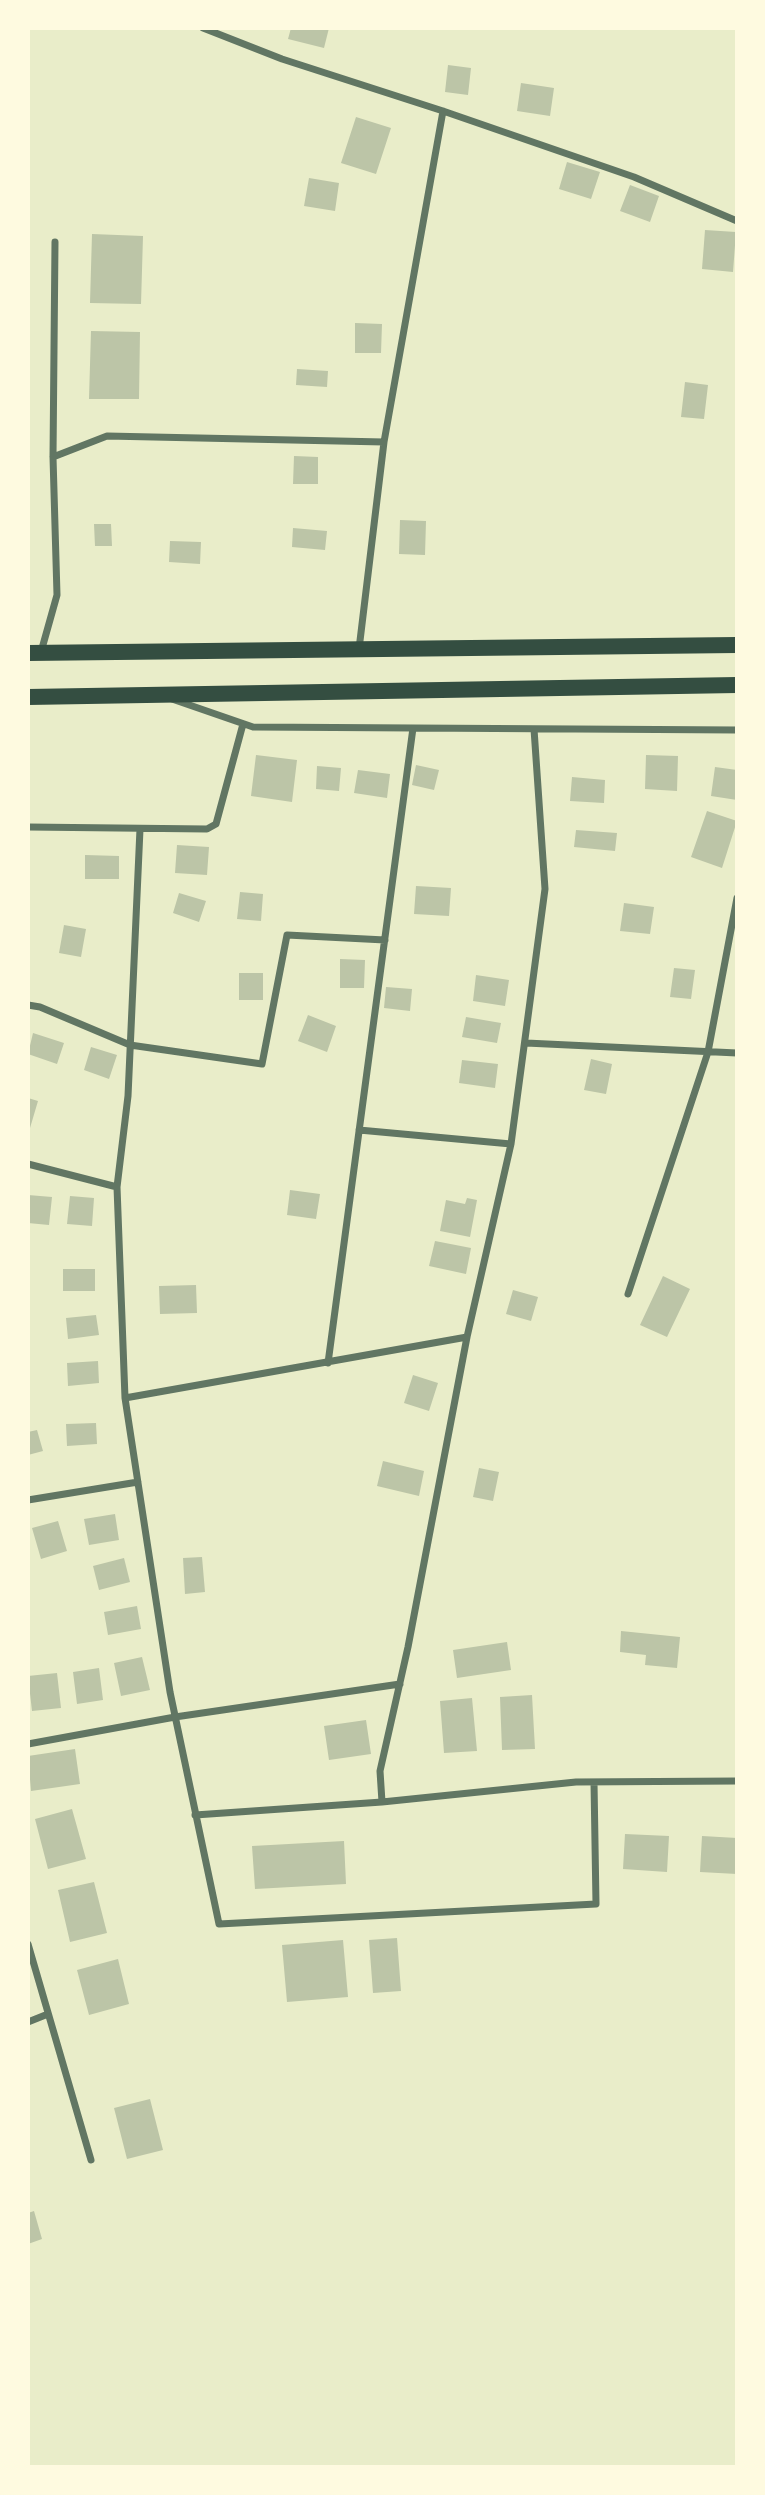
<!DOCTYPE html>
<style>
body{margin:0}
#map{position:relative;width:765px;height:2495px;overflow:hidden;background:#e9edc9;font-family:"Exo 2",sans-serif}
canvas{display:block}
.frame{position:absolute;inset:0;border:30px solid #fefae0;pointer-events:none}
</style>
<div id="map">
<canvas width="765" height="2495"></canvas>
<div class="frame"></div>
</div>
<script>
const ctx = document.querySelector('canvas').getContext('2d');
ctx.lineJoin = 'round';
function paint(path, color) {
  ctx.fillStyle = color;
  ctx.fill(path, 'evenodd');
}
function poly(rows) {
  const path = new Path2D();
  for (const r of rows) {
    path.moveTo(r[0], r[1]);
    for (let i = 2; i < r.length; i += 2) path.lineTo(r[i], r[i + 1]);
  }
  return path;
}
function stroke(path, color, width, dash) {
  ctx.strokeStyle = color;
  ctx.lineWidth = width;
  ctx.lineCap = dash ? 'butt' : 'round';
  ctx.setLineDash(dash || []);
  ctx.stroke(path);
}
paint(poly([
 [291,28,329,28,324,48,288,39],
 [448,65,471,68,468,95,445,92],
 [521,83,554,88,550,116,517,111],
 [356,117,391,128,376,174,341,163],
 [567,162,600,172,591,199,559,189],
 [309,178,339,183,335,211,304,206],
 [630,185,659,196,650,222,620,211],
 [705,230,736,232,733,272,702,269],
 [92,234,143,236,141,304,90,303],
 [355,323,382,324,381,353,355,353],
 [91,331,140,332,139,399,89,399],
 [297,369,328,371,327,387,296,385],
 [685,382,708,385,704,419,681,417],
 [294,456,318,457,318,484,293,484],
 [400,520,426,521,425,555,399,554],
 [94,524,111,524,112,546,95,546],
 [293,528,327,531,325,550,292,547],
 [170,541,201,542,200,564,169,562],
 [256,755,297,760,292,802,251,796],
 [646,755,678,756,677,791,645,789],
 [416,765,439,770,434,790,412,785],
 [317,766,341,768,339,791,316,789],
 [715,767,737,770,737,800,711,796],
 [358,770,390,774,387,798,354,793],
 [572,777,605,780,604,803,570,801],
 [707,811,737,821,722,868,691,857],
 [576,830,617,833,615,851,574,847],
 [177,845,209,847,207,875,175,873],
 [85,855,119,856,119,879,85,879],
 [416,886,451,888,449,916,414,914],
 [240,892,263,894,261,921,237,919],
 [179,893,206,901,199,922,173,913],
 [624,903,654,907,650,934,620,931],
 [64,925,86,929,81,957,59,953],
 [340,959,365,960,364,988,340,988],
 [674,968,695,970,691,999,670,997],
 [239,973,263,973,263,1000,239,1000],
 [476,975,509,980,505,1006,473,1001],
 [386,987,412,989,410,1011,384,1008],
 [308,1015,336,1026,327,1052,298,1041],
 [466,1017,501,1023,497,1043,462,1037],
 [33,1033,64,1043,57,1064,28,1054],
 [91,1047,117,1055,109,1079,84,1070],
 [591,1059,612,1064,606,1094,584,1090],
 [462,1060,498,1064,495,1088,459,1083],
 [28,1098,38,1101,30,1128,28,1127],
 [290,1190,320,1194,316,1219,287,1215],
 [28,1195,52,1197,49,1225,28,1223],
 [70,1196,94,1198,92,1226,67,1224],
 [467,1198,477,1200,470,1237,440,1231,446,1200,465,1204],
 [435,1241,471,1248,466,1274,429,1266],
 [63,1269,95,1269,95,1291,63,1291],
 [663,1276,690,1289,667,1337,640,1325],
 [196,1285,197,1313,160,1314,159,1286],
 [513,1290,538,1297,531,1321,506,1314],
 [96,1315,99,1335,68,1339,66,1318],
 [98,1361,99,1383,68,1386,67,1363],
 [413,1375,438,1383,429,1411,404,1403],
 [96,1423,97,1444,67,1446,66,1424],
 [37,1430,43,1451,28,1455,28,1432],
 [383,1461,424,1471,419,1496,377,1486],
 [479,1468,499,1472,493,1501,473,1497],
 [115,1514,119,1540,89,1545,84,1519],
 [58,1521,67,1551,41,1559,32,1528],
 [202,1557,205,1592,185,1594,183,1558],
 [124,1558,130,1582,99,1590,93,1566],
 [137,1606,141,1629,108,1635,104,1612],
 [621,1631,680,1637,677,1668,645,1665,646,1655,620,1652],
 [507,1642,511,1670,457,1678,453,1650],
 [142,1657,150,1690,121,1696,114,1663],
 [99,1668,103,1700,77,1704,73,1672],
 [57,1673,61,1708,32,1711,28,1676],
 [532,1695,535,1749,502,1750,500,1697],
 [472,1698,477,1751,444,1753,440,1701],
 [366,1720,371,1754,329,1760,324,1726],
 [75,1749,80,1784,31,1791,28,1756],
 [72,1809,86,1859,48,1869,35,1819],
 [625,1834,669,1836,667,1872,623,1869],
 [702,1836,737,1838,737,1874,700,1872],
 [344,1841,346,1884,255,1889,252,1846],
 [94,1882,107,1933,70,1942,58,1890],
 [397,1938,401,1991,373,1993,369,1940],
 [343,1940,348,1997,287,2002,282,1945],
 [118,1959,129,2004,89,2015,77,1970],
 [150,2099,163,2150,127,2159,114,2108],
 [34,2211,42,2239,28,2244,28,2213]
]), '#bcc5a7');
stroke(poly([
 [203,28,282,59,443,111,634,177,737,221],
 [53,457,107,436,384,442],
 [359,649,384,442,443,111],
 [41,652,57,595,53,457,55,242],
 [172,699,253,727,737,730],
 [28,827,207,829,216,824,243,724],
 [140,829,128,1096,117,1187,125,1398,170,1692,219,1924,596,1904,594,1782],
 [28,1005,40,1007,130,1045,262,1064,287,935,385,940],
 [526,1043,737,1053],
 [359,1130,511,1144],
 [28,1164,117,1187],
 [628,1294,708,1052,737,898],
 [328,1363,413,728],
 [125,1398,467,1337],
 [28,1500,138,1482],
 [28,1744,175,1717,400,1684],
 [382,1802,380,1771,408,1647,467,1337,511,1144,545,889,534,729],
 [195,1815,382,1802,576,1782,737,1781],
 [28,1944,91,2160],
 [28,2022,48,2014]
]), '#617663', 7);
stroke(poly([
 [28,653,737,645],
 [28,697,737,685]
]), '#344e41', 16);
</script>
